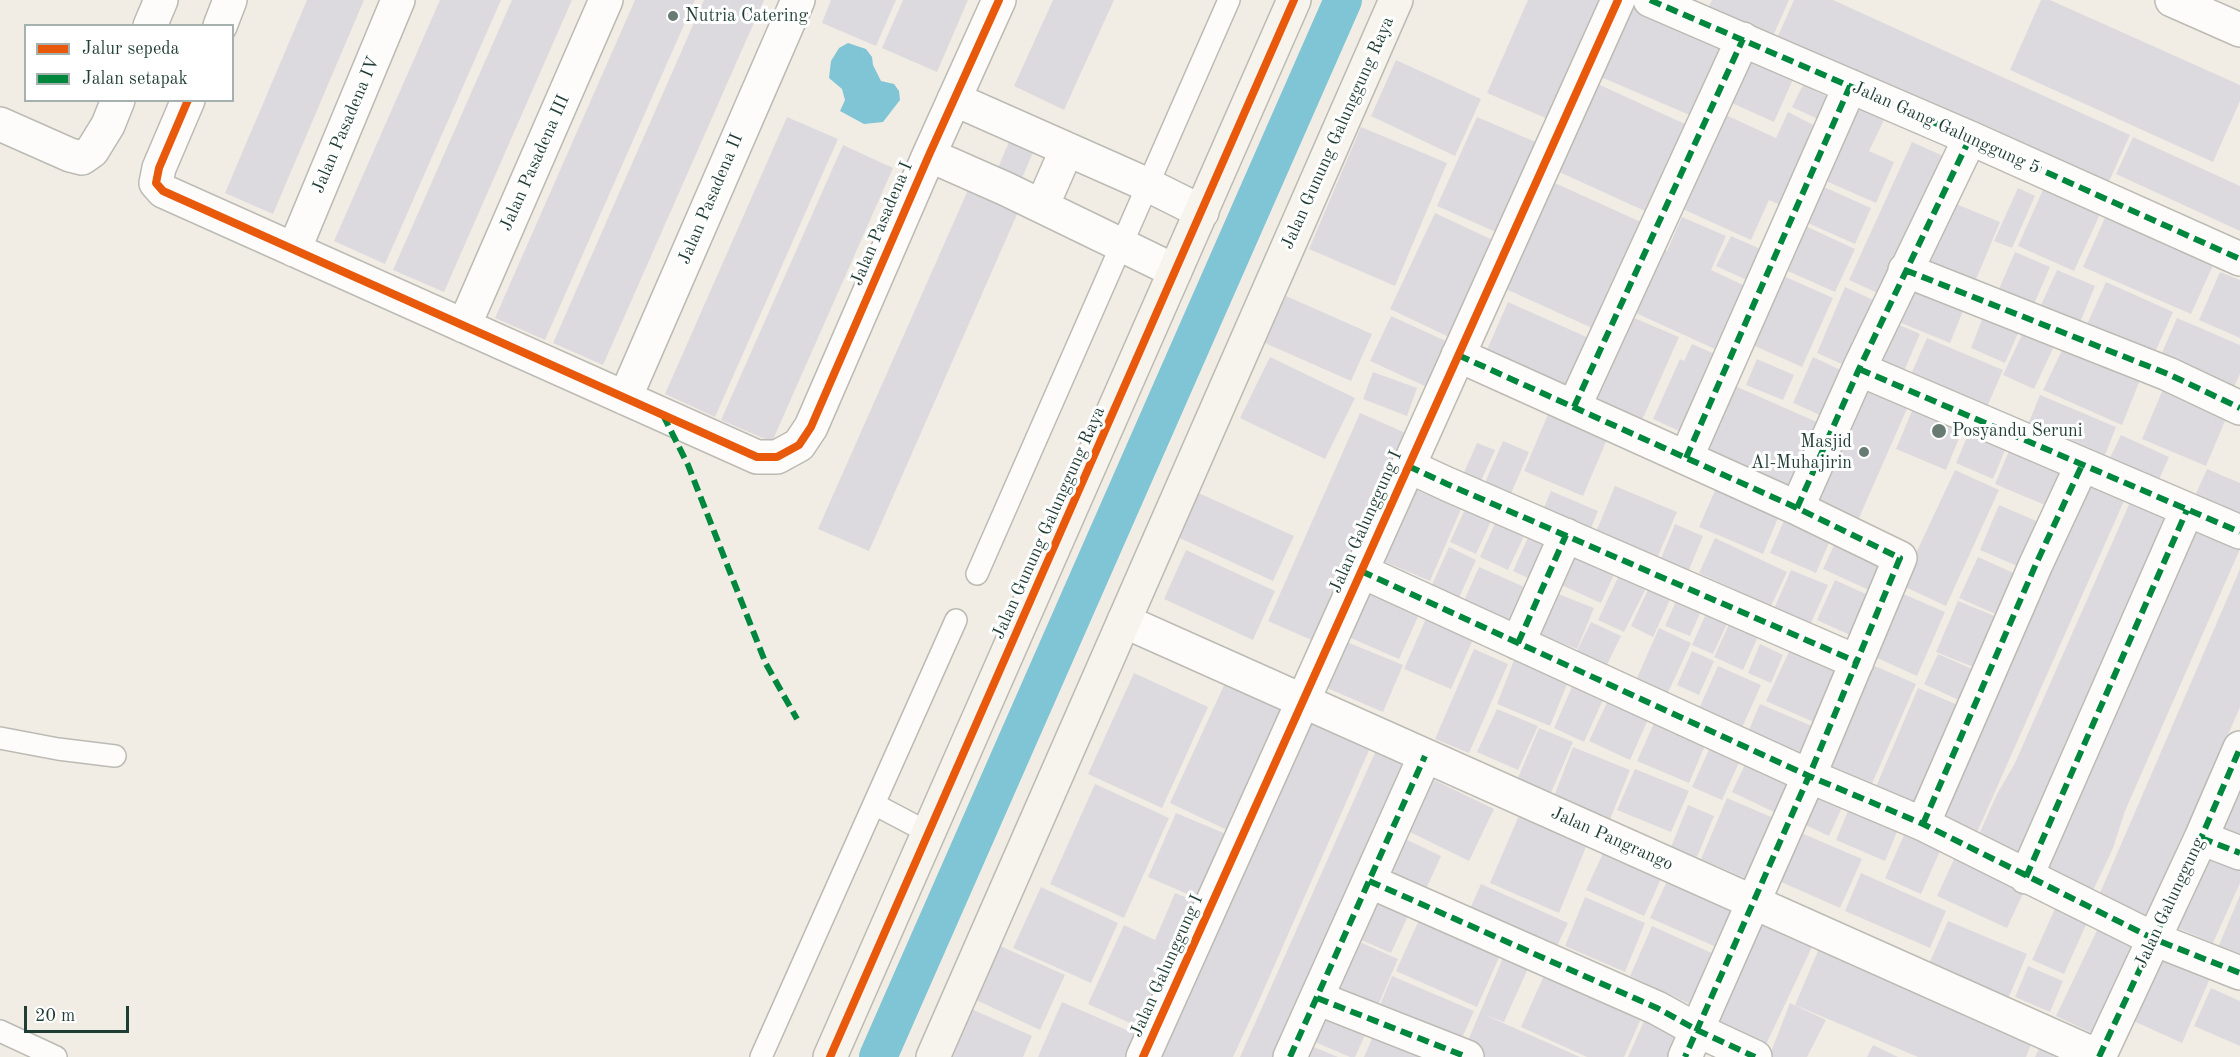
<!DOCTYPE html>
<style>
body{margin:0}
#map{position:relative;width:2240px;height:1057px;overflow:hidden;background:#f1ede4;font-family:"Old Standard TT",serif}
canvas{display:block}
.legend{position:absolute;left:24px;top:24px;width:210px;height:78px;box-sizing:border-box;background:#fff;border:2px solid #a5b1ae;margin:0;padding:8px 10px;list-style:none;font-size:18px;color:#1f3d34}
.legend li{display:flex;align-items:center;gap:12px;height:30px}
.legend b{width:30px;border:2px solid #a5b1ae}
.scale{position:absolute;left:24px;top:1006px;width:105px;height:27px;box-sizing:border-box;border:3px solid #1f3d34;border-top:0;padding-left:8px;font-size:18px;line-height:21px;white-space:nowrap;color:#1f3d34;-webkit-text-stroke:4px #fff;paint-order:stroke}
</style>
<div id="map">
<canvas width="2240" height="1057"></canvas>
<ul class="legend">
<li><b style="height:8px;background:#e8590c"></b>Jalur sepeda</li>
<li><b style="height:8px;background:#00873e"></b>Jalan setapak</li>
</ul>
<div class="scale">20 m</div>
</div>
<script>
const ctx = document.querySelector('canvas').getContext('2d');
ctx.lineJoin = 'round';
function paint(path, color) {
  ctx.fillStyle = color;
  ctx.fill(path, 'evenodd');
}
function poly(rows) {
  const path = new Path2D();
  for (const r of rows) {
    path.moveTo(r[0], r[1]);
    for (let i = 2; i < r.length; i += 2) path.lineTo(r[i], r[i + 1]);
  }
  return path;
}
function stroke(path, color, width, dash) {
  ctx.strokeStyle = color;
  ctx.lineWidth = width;
  ctx.lineCap = dash ? 'butt' : 'round';
  ctx.setLineDash(dash || []);
  ctx.stroke(path);
}
function label(font, color, halo, rows, align = 'center') {
  ctx.font = font + ' "Old Standard TT",serif';
  ctx.lineWidth = 6;
  ctx.setLineDash([]);
  ctx.textBaseline = 'middle';
  ctx.strokeStyle = halo;
  ctx.fillStyle = color;
  for (const [text, x, y, turn = 0] of rows) {
    ctx.save();
    ctx.translate(x, y);
    ctx.rotate((+turn || 0) * Math.PI / 180);
    ctx.textAlign = isNaN(turn) ? turn : align;
    if (halo) ctx.strokeText(text, 0, 0);
    ctx.fillText(text, 0, 0);
    ctx.restore();
  }
}
paint(poly([
 [848,43,866,49,872,57,873,65,881,81,894,84,899,91,900,100,883,122,864,124,840,111,845,100,842,89,829,78,831,61,839,48]
]), '#80c5d5');
stroke(poly([
 [878,1057,1343,0]
]), '#80c5d5', 38);
paint(poly([
 [307,0,364,0,273,214,225,193],
 [440,0,501,0,385,264,334,241],
 [512,0,572,0,444,292,393,270],
 [635,0,695,0,545,340,495,318],
 [704,0,764,0,603,365,553,343],
 [831,0,896,0,876,46,822,23],
 [903,0,968,0,937,72,882,48],
 [1053,0,1114,0,1064,110,1014,86],
 [1528,0,1600,0,1548,119,1487,93],
 [1712,0,1789,0,1769,45,1705,16],
 [1794,0,1833,0,2130,135,2106,188,1777,38],
 [2041,0,2050,0,2240,85,2240,101,2213,162,2010,70],
 [1624,3,1732,48,1701,120,1594,74],
 [1743,55,1794,77,1774,122,1723,99],
 [1396,60,1481,99,1455,156,1371,116],
 [1587,79,1698,130,1658,217,1546,166],
 [1803,85,1838,102,1831,125,1792,107],
 [1853,103,1885,118,1869,151,1894,162,1876,203,1819,178],
 [1717,111,1776,138,1788,112,1827,132,1794,211,1769,200,1751,240,1674,205],
 [787,117,838,139,715,417,665,394],
 [1477,117,1538,143,1498,233,1437,206],
 [1361,127,1447,163,1395,286,1309,249],
 [1014,130,1038,141,1019,185,995,175],
 [2133,137,2240,186,2240,231,2116,174],
 [1912,142,1952,160,1889,298,1849,280],
 [843,145,893,168,772,442,721,420],
 [1546,179,1652,227,1603,333,1497,285],
 [972,181,1022,203,869,551,818,529],
 [1817,184,1871,208,1855,244,1801,220],
 [2045,185,2102,210,2074,271,2018,246],
 [2018,188,2035,196,2012,248,1994,241],
 [1949,201,2000,222,1972,289,1921,268],
 [1435,213,1495,241,1449,337,1390,309],
 [2107,213,2215,261,2191,314,2083,267],
 [1682,217,1726,236,1711,270,1756,291,1728,355,1627,309,1656,246,1667,251],
 [1801,224,1855,249,1835,292,1781,268],
 [1731,236,1774,255,1760,286,1716,266],
 [2015,252,2050,267,2031,311,1996,296],
 [2057,270,2095,286,2077,330,2037,314],
 [2220,272,2240,280,2240,338,2199,320],
 [1779,274,1833,298,1802,367,1748,343],
 [1916,280,1967,301,1950,343,1899,322],
 [2106,282,2173,312,2152,359,2085,329],
 [1845,287,1882,304,1853,369,1817,353],
 [1286,296,1372,334,1351,381,1265,343],
 [1508,302,1600,343,1578,393,1486,352],
 [1986,309,2022,324,2005,363,1971,348],
 [1620,312,1679,337,1639,427,1581,401],
 [1391,316,1448,342,1427,387,1370,361],
 [2177,318,2240,345,2240,374,2234,387,2161,355],
 [1890,321,1920,334,1904,371,1873,357],
 [2027,324,2058,338,2034,389,2003,375],
 [1927,338,2003,370,1987,407,1911,374],
 [2066,342,2142,375,2122,425,2043,390],
 [1692,344,1717,355,1692,437,1653,419,1680,359,1684,361],
 [1270,357,1355,398,1325,459,1240,418],
 [1813,357,1851,375,1831,420,1793,403],
 [1757,359,1794,375,1783,400,1746,385],
 [1373,372,1417,388,1407,416,1363,399],
 [1873,377,1913,395,1855,527,1814,509],
 [1726,382,1826,426,1797,490,1698,447],
 [2166,382,2230,409,2206,466,2142,439],
 [2040,395,2116,427,2105,455,2029,422],
 [1917,399,1967,419,1946,470,1896,449],
 [1552,405,1611,430,1583,496,1524,471],
 [1360,413,1408,434,1316,642,1268,621],
 [1973,423,2010,438,1993,479,1956,463],
 [2121,435,2169,457,2156,486,2107,464],
 [1503,441,1529,452,1506,505,1480,494],
 [1477,443,1495,450,1476,492,1459,484],
 [2012,444,2069,468,2052,508,1995,484],
 [2207,469,2240,483,2240,518,2194,498],
 [1955,470,1999,490,1946,606,1901,585],
 [2082,471,2128,492,1974,839,1928,819],
 [1720,479,1783,506,1763,554,1699,527],
 [1615,486,1677,512,1654,565,1593,539],
 [1409,487,1461,509,1430,581,1378,559],
 [1194,491,1294,536,1273,581,1173,535],
 [1551,491,1598,511,1587,538,1540,517],
 [2135,491,2176,509,2018,857,1977,839,1997,794,2015,763],
 [1999,505,2041,523,2022,568,1980,550],
 [1466,507,1492,519,1476,554,1450,542],
 [1789,509,1835,529,1816,573,1770,553],
 [2195,514,2240,534,2240,549,2125,811,2113,848,2091,895,2041,874],
 [1496,521,1525,534,1508,570,1480,557],
 [1675,524,1703,536,1688,572,1660,561],
 [1839,534,1887,557,1871,591,1823,569],
 [1529,535,1553,546,1536,582,1513,571],
 [1715,538,1787,572,1771,606,1699,573],
 [1449,547,1476,560,1457,602,1430,589],
 [1564,549,1615,572,1601,603,1550,580],
 [1186,550,1275,591,1253,640,1164,599],
 [1978,557,2018,575,2000,616,1959,598],
 [1479,567,1529,589,1513,626,1463,603],
 [2240,569,2240,707,2147,922,2097,900],
 [1791,570,1828,585,1810,625,1774,609],
 [1621,571,1648,584,1624,632,1598,620],
 [1835,580,1879,600,1861,640,1817,620],
 [1652,581,1674,591,1653,637,1631,626],
 [1365,586,1421,610,1399,659,1344,635],
 [1543,588,1594,608,1577,649,1527,629],
 [1680,592,1705,602,1690,636,1665,626],
 [1901,593,1945,612,1917,676,1873,656],
 [1958,601,1997,617,1976,668,1936,652],
 [1709,607,1730,617,1713,654,1692,645],
 [1428,614,1475,635,1451,689,1404,669],
 [1731,620,1760,632,1743,670,1714,657],
 [1591,622,1621,636,1601,677,1571,663],
 [1659,628,1691,643,1664,701,1633,687],
 [1347,642,1403,665,1383,712,1327,688],
 [1793,643,1845,667,1818,724,1766,701],
 [1760,644,1783,655,1771,683,1748,673],
 [1474,649,1508,664,1469,753,1435,739],
 [1692,651,1714,661,1699,695,1677,685],
 [1938,654,1979,672,1965,703,1924,684],
 [1516,655,1570,677,1550,726,1497,704],
 [1868,663,1916,684,1867,795,1819,773],
 [1718,666,1761,685,1736,741,1693,722],
 [1134,673,1208,707,1162,808,1088,774],
 [1575,680,1606,693,1584,742,1554,728],
 [1225,683,1285,711,1229,831,1170,803],
 [1918,688,1960,706,1917,806,1875,789],
 [1610,696,1650,715,1630,760,1589,741],
 [1760,704,1819,729,1803,765,1745,739],
 [1497,709,1538,726,1518,770,1477,752],
 [1311,720,1370,748,1257,1005,1233,1057,1155,1057],
 [1655,721,1706,743,1689,783,1637,761],
 [1539,728,1573,742,1550,795,1517,780],
 [1712,743,1742,756,1722,800,1692,787],
 [1573,747,1630,770,1609,822,1553,799],
 [1377,748,1418,766,1289,1057,1240,1057],
 [1748,758,1794,781,1778,814,1732,792],
 [1635,769,1689,791,1671,832,1617,810],
 [1430,778,1494,809,1469,861,1404,829],
 [1095,784,1169,818,1124,918,1050,884],
 [1809,788,1844,803,1829,836,1795,820],
 [2240,789,2240,848,2218,838],
 [1727,798,1778,820,1752,881,1701,859],
 [1688,805,1714,816,1697,857,1671,847],
 [1848,811,1897,832,1885,861,1836,840],
 [1176,813,1226,834,1199,899,1148,877],
 [1520,813,1588,842,1559,913,1490,883],
 [1792,829,1862,859,1840,908,1770,877],
 [1904,835,1940,851,1921,894,1885,878],
 [1399,836,1441,856,1426,889,1384,869],
 [2205,849,2240,865,2240,883,2213,943,2171,925],
 [1604,851,1662,877,1644,916,1586,890],
 [1956,855,2026,887,2007,928,1937,896],
 [1861,873,1946,911,1930,948,1845,911],
 [1668,879,1732,908,1714,946,1650,918],
 [1481,884,1568,923,1555,950,1469,911],
 [1041,887,1118,923,1091,983,1013,948],
 [1374,888,1413,905,1391,953,1352,936],
 [1175,893,1200,903,1143,1029,1088,1004,1124,925,1155,940],
 [2240,895,2240,960,2217,950],
 [1585,897,1645,923,1625,972,1565,946],
 [2057,904,2089,918,2064,974,2032,960],
 [1424,909,1505,944,1477,1007,1396,971],
 [1753,916,1813,945,1762,1053,1703,1025],
 [1948,921,2027,954,2008,999,1928,966],
 [2101,922,2139,940,2094,1034,2056,1016],
 [1652,926,1714,954,1692,1005,1630,976],
 [1353,939,1398,959,1372,1019,1326,999],
 [998,945,1065,975,1040,1030,974,999],
 [1508,946,1533,957,1504,1022,1485,1015,1580,1057,1480,1057,1464,1050],
 [1820,946,2034,1037,2026,1057,1918,1057,1795,1005],
 [2158,953,2211,976,2182,1043,2129,1019],
 [1550,962,1647,1005,1624,1057,1587,1057,1521,1027],
 [2028,966,2063,981,2050,1012,2015,997],
 [1392,976,1474,1011,1458,1047,1377,1012],
 [2211,988,2240,1001,2240,1046,2194,1026],
 [1062,1002,1138,1035,1128,1057,1038,1057],
 [1324,1002,1371,1022,1355,1057,1350,1057,1308,1039],
 [1790,1003,1826,1020,1807,1057,1769,1057],
 [967,1007,1032,1036,1023,1057,952,1057,946,1054],
 [1648,1012,1689,1030,1677,1057,1628,1057],
 [1377,1027,1423,1048,1419,1057,1364,1057],
 [2042,1042,2076,1057,2035,1057],
 [1309,1045,1338,1057,1304,1057],
 [1873,1045,1898,1057,1867,1057]
]), '#dddadf');
const lane = poly([
 [977,574,1229,0],
 [0,738,58,749,115,756],
 [874,804,929,833],
 [0,1031,56,1057],
 [761,1057,956,620]
]);
const street = poly([
 [1650,0,1970,138,2240,259],
 [2172,0,2240,30],
 [150,26,161,0],
 [220,26,230,0],
 [954,99,1148,185,1202,212],
 [188,100,159,168,156,183,163,191,757,457,777,457,799,445,811,427,929,155,999,0],
 [0,124,70,155,82,158,92,151,108,125,118,100],
 [929,155,1006,189,1175,271],
 [1042,206,1067,149],
 [294,250,398,0],
 [1905,270,2168,374,2240,408],
 [464,326,606,0],
 [1458,355,1797,508,1900,558,1809,776,1685,1057],
 [1859,369,2240,532],
 [625,398,798,0],
 [1574,407,1743,39],
 [1686,458,1850,86],
 [1408,466,1447,484,1857,662],
 [1797,508,1859,369,1970,138],
 [1361,571,1809,776,1923,824,2154,939,2240,973],
 [1124,621,2100,1057],
 [1518,643,1566,535],
 [1923,824,2036,564,2082,465],
 [2201,838,2240,853],
 [2026,877,2187,510],
 [1369,881,1657,1008,1697,1030,1755,1057],
 [1317,998,1467,1057],
 [1143,1057,1618,0],
 [1290,1057,1425,756],
 [2099,1057,2201,838,2240,748]
]);
const secondary = poly([
 [830,1057,1294,0],
 [933,1057,1396,0]
]);
stroke(lane, '#bbbbb4', 24);
stroke(street, '#bbbbb4', 36);
stroke(secondary, '#bbbbb4', 36);
stroke(lane, '#fdfcfb', 21);
stroke(street, '#fdfcfb', 33);
stroke(secondary, '#f7f3ed', 33);
stroke(poly([
 [1650,0,1970,138,2240,259],
 [1905,270,2168,374,2240,408],
 [1458,355,1797,508,1900,558,1809,776,1685,1057],
 [1859,369,2240,532],
 [1574,407,1743,39],
 [663,415,688,465,766,664,797,719],
 [1686,458,1850,86],
 [1408,466,1447,484,1857,662],
 [1797,508,1859,369,1970,138],
 [1361,571,1809,776,1923,824,2154,939,2240,973],
 [1518,643,1566,535],
 [1923,824,2036,564,2082,465],
 [2201,838,2240,853],
 [2026,877,2187,510],
 [1369,881,1657,1008,1697,1030,1755,1057],
 [1317,998,1467,1057],
 [1290,1057,1425,756],
 [2099,1057,2201,838,2240,748]
]), '#00873e', 6, [12, 6]);
stroke(poly([
 [188,100,159,168,156,183,163,191,757,457,777,457,799,445,811,427,929,155,999,0],
 [830,1057,1294,0],
 [1143,1057,1618,0]
]), '#e8590c', 8);
for (const [x, y, r, color] of [
 [673,16,6,"#687b72"],
 [1939,431,8,"#687b72"],
 [1864,452,6,"#687b72"]
]) {
  const dot = new Path2D();
  dot.arc(x, y, r, 0, 2 * Math.PI);
  ctx.fillStyle = color;
  ctx.fill(dot);
  stroke(dot, '#fff', 2);
}
label('18px', '#1f3d34', '#fff', [
 ["Nutria Catering",685,16],
 ["Posyandu Seruni",1952,431],
 ["Masjid",1852,442,"right"],
 ["Al-Muhajirin",1852,463,"right"]
], 'left');
label('18px', '#1f3d34', '#fff', [
 ["Jalan Pasadena IV",346,125,-67],
 ["Jalan Gang Galunggung 5",1946,128,24],
 ["Jalan Gunung Galunggung Raya",1338,133,-66],
 ["Jalan Pasadena III",535,163,-66],
 ["Jalan Pasadena II",711,199,-67],
 ["Jalan Pasadena I",882,224,-67],
 ["Jalan Galunggung I",1366,522,-66],
 ["Jalan Gunung Galunggung Raya",1049,523,-66],
 ["Jalan Pangrango",1612,839,24],
 ["Jalan Galunggung",2170,903,-65],
 ["Jalan Galunggung I",1167,966,-66]
]);
</script>
